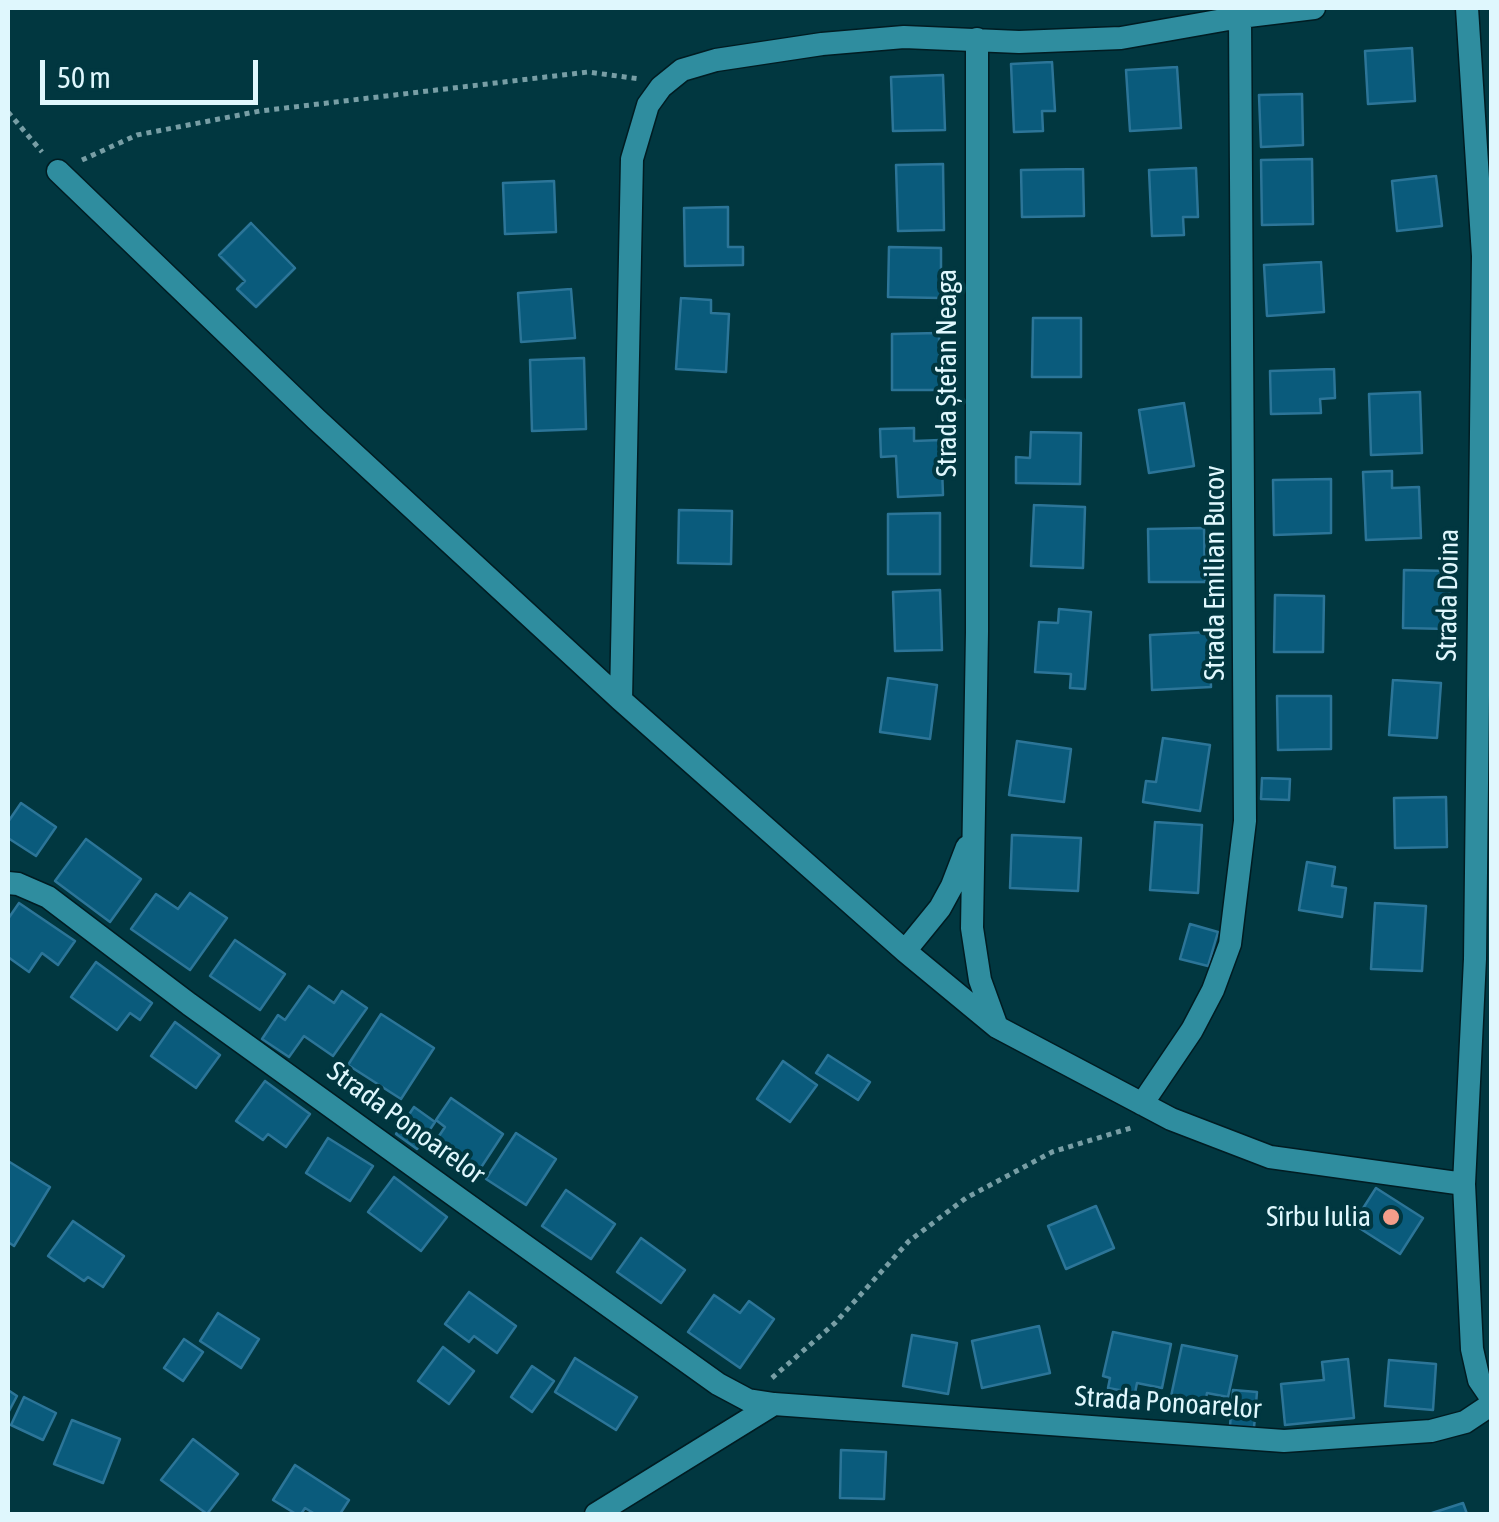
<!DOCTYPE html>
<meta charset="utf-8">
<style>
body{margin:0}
#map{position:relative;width:1499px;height:1522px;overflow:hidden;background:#013740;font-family:"Asap Condensed",sans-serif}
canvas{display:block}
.frame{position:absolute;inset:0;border:10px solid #dff7fd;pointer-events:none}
.scale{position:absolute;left:40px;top:60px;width:218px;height:45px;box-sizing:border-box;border:5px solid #dff7fd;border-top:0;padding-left:12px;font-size:30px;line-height:35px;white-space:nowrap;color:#dff7fd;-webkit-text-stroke:8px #013740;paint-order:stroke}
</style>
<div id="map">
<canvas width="1499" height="1522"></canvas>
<div class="frame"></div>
<div class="scale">50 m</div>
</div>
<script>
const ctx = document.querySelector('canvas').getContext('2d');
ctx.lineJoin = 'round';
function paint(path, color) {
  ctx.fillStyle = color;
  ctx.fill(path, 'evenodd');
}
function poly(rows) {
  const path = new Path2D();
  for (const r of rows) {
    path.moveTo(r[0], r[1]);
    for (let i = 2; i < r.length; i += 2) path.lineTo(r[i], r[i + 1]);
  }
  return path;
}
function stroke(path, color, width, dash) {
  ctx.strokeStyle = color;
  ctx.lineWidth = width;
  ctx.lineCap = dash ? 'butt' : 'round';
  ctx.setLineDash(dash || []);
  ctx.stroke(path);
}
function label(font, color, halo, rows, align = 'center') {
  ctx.font = font + ' "Asap Condensed",sans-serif';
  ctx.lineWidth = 8;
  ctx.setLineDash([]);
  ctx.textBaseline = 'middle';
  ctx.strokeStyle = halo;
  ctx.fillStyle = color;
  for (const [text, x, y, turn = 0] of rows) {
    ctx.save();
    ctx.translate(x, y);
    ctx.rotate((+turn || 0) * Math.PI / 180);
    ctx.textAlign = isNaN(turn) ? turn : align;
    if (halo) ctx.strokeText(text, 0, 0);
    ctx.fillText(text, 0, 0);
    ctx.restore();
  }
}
const building = poly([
 [1412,48,1415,101,1368,104,1365,51,1412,48],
 [1052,62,1055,111,1042,111,1043,131,1014,132,1011,64,1052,62],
 [1177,67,1181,128,1130,131,1126,70,1177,67],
 [943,75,945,130,893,131,891,77,943,75],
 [1302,94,1303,145,1261,147,1259,95,1302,94],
 [1312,159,1313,224,1262,225,1261,160,1312,159],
 [943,164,944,230,898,231,896,165,943,164],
 [1196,168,1198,217,1183,217,1184,235,1152,236,1149,170,1196,168],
 [1083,169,1084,216,1022,217,1021,170,1083,169],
 [1436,176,1442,226,1397,231,1392,181,1436,176],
 [554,181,556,232,505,234,503,183,554,181],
 [728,207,728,247,743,247,743,265,685,266,684,208,728,207],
 [251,223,295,268,256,307,237,289,245,281,219,255,251,223],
 [889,247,941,248,941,298,888,297,889,247],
 [1321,262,1324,312,1267,316,1264,265,1321,262],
 [571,289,575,338,521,342,518,293,571,289],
 [681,298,711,300,711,313,729,314,726,372,676,369,681,298],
 [1033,318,1081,318,1081,377,1032,377,1033,318],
 [939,333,940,390,892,390,892,334,939,333],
 [584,358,586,429,532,431,530,360,584,358],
 [1334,369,1335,398,1320,399,1321,413,1271,414,1270,371,1334,369],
 [1420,392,1422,453,1371,455,1369,394,1420,392],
 [1184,403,1194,466,1149,473,1139,410,1184,403],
 [914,428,914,441,941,440,943,495,898,497,896,456,881,457,880,429,914,428],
 [1031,432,1081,433,1080,484,1016,483,1016,457,1030,458,1031,432],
 [1392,471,1392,488,1419,487,1421,538,1366,540,1363,472,1392,471],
 [1331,479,1331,533,1274,535,1273,480,1331,479],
 [1034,505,1085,507,1083,568,1031,566,1034,505],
 [679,510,732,511,731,564,678,563,679,510],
 [940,513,940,574,888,574,888,514,940,513],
 [1204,528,1205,582,1149,582,1148,529,1204,528],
 [1404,570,1450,571,1449,629,1403,628,1404,570],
 [940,590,942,650,895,651,893,592,940,590],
 [1275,595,1324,596,1323,652,1274,652,1275,595],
 [1059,609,1091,612,1085,689,1070,688,1071,674,1035,672,1039,622,1058,623,1059,609],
 [1209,632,1211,687,1152,690,1150,635,1209,632],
 [888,678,937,685,930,739,880,732,888,678],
 [1393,680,1441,683,1437,738,1389,735,1393,680],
 [1277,696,1331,696,1331,749,1278,750,1277,696],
 [1163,738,1210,745,1200,811,1143,802,1146,781,1156,782,1163,738],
 [1017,741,1071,749,1064,802,1009,795,1017,741],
 [1262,778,1290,779,1289,800,1261,799,1262,778],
 [1446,797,1447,847,1395,848,1394,798,1446,797],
 [21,803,56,827,36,856,8,838,8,822,21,803],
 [1155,822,1202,825,1198,893,1150,890,1155,822],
 [1012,835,1081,838,1078,891,1010,888,1012,835],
 [86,839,141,879,110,922,55,881,86,839],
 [1307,862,1335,867,1332,886,1346,888,1342,917,1299,910,1307,862],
 [190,893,227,918,190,970,131,929,156,894,178,909,190,893],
 [19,903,75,941,58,965,42,953,29,972,8,957,8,919,19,903],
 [1375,903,1426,906,1422,971,1371,969,1375,903],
 [1190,924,1218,932,1208,966,1180,959,1190,924],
 [235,940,285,974,260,1010,210,976,235,940],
 [96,962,152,1003,140,1020,130,1013,117,1030,71,997,96,962],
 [309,986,334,1003,342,991,367,1008,333,1056,304,1036,289,1057,262,1039,278,1015,285,1020,309,986],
 [381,1014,434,1048,401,1099,348,1065,381,1014],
 [175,1022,220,1055,196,1088,151,1056,175,1022],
 [828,1055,870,1082,858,1100,816,1073,828,1055],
 [783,1061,817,1085,790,1122,757,1099,783,1061],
 [265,1081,310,1114,286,1147,268,1134,263,1140,236,1121,265,1081],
 [451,1098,503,1134,478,1172,435,1142,445,1127,436,1120,451,1098],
 [414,1107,435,1122,417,1149,396,1134,414,1107],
 [516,1133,556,1159,526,1205,486,1179,516,1133],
 [328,1138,373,1166,350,1201,306,1173,328,1138],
 [8,1161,50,1187,14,1246,8,1242,8,1161],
 [394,1177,447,1217,421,1251,368,1212,394,1177],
 [1376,1188,1423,1218,1400,1254,1353,1224,1376,1188],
 [566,1190,615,1224,591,1259,542,1226,566,1190],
 [1096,1206,1114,1248,1066,1269,1048,1226,1096,1206],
 [73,1221,124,1256,103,1287,88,1277,84,1281,48,1256,73,1221],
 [641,1238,685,1270,661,1303,617,1272,641,1238],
 [469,1292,516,1326,497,1353,474,1336,469,1342,445,1324,469,1292],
 [714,1295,740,1313,749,1301,774,1319,740,1368,688,1332,714,1295],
 [218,1313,259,1339,241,1368,200,1341,218,1313],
 [1039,1326,1050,1373,982,1388,972,1341,1039,1326],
 [1113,1332,1171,1344,1162,1388,1137,1383,1135,1393,1108,1388,1110,1378,1103,1376,1113,1332],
 [912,1335,957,1343,948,1394,903,1386,912,1335],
 [184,1339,203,1352,183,1381,164,1368,184,1339],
 [1182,1345,1237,1356,1228,1397,1207,1393,1204,1408,1170,1401,1182,1345],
 [443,1347,474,1371,449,1404,418,1381,443,1347],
 [575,1358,637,1397,616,1430,555,1392,575,1358],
 [1348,1359,1354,1418,1285,1425,1281,1384,1324,1380,1322,1362,1348,1359],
 [1389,1360,1436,1364,1433,1410,1385,1406,1389,1360],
 [532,1366,554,1381,532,1412,511,1397,532,1366],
 [8,1390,17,1396,8,1413,8,1390],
 [1233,1390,1257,1392,1254,1428,1230,1426,1233,1390],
 [24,1397,56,1413,43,1440,11,1425,24,1397],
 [72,1420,120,1439,103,1483,54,1464,72,1420],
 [193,1439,238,1474,207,1514,161,1480,193,1439],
 [841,1450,886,1452,884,1499,840,1498,841,1450],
 [295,1465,349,1500,340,1514,315,1514,305,1508,301,1514,296,1514,273,1500,295,1465],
 [1463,1503,1467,1514,1429,1514,1463,1503]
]);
paint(building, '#0a5b7c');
stroke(building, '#2c7598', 2.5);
const minor = poly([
 [977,39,977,632,972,928,980,980,997,1027],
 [58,171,316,419,621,700,905,951,997,1027,1171,1119,1270,1157,1464,1184,1472,1349,1479,1380,1492,1399],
 [621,700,632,159,648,105,661,87,682,70,716,60,822,44,904,37,1019,42,1121,38,1240,17,1314,8],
 [8,883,18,884,48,897,189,1004,465,1203,718,1384,748,1400,774,1404,1284,1441,1431,1431,1465,1422,1492,1404],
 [905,951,940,908,952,886,967,847],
 [1142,1104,1192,1030,1213,990,1230,944,1245,821,1240,17],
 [1464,1184,1475,959,1483,256,1467,8],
 [596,1514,774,1404]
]);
stroke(minor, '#011c22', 25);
stroke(poly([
 [8,112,42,152],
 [82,160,137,135,260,111,588,72,640,79],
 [772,1378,835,1323,909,1241,966,1198,1052,1152,1134,1127]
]), '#789ea5', 5, [5, 5]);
stroke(minor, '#2f8d9f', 22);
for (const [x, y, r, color] of [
 [1391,1217,10,"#f49e8a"]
]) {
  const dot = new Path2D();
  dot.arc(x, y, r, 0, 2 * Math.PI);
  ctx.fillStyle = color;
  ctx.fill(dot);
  stroke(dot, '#013740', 4);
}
label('28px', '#dff7fd', '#013740', [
 ["Strada Ștefan Neaga",947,373,-90],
 ["Strada Emilian Bucov",1215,573,-90],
 ["Strada Doina",1448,595,-89],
 ["Strada Ponoarelor",406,1123,36],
 ["Strada Ponoarelor",1168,1403,4]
]);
label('28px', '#dff7fd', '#013740', [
 ["Sîrbu Iulia",1371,1217]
], 'right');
</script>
